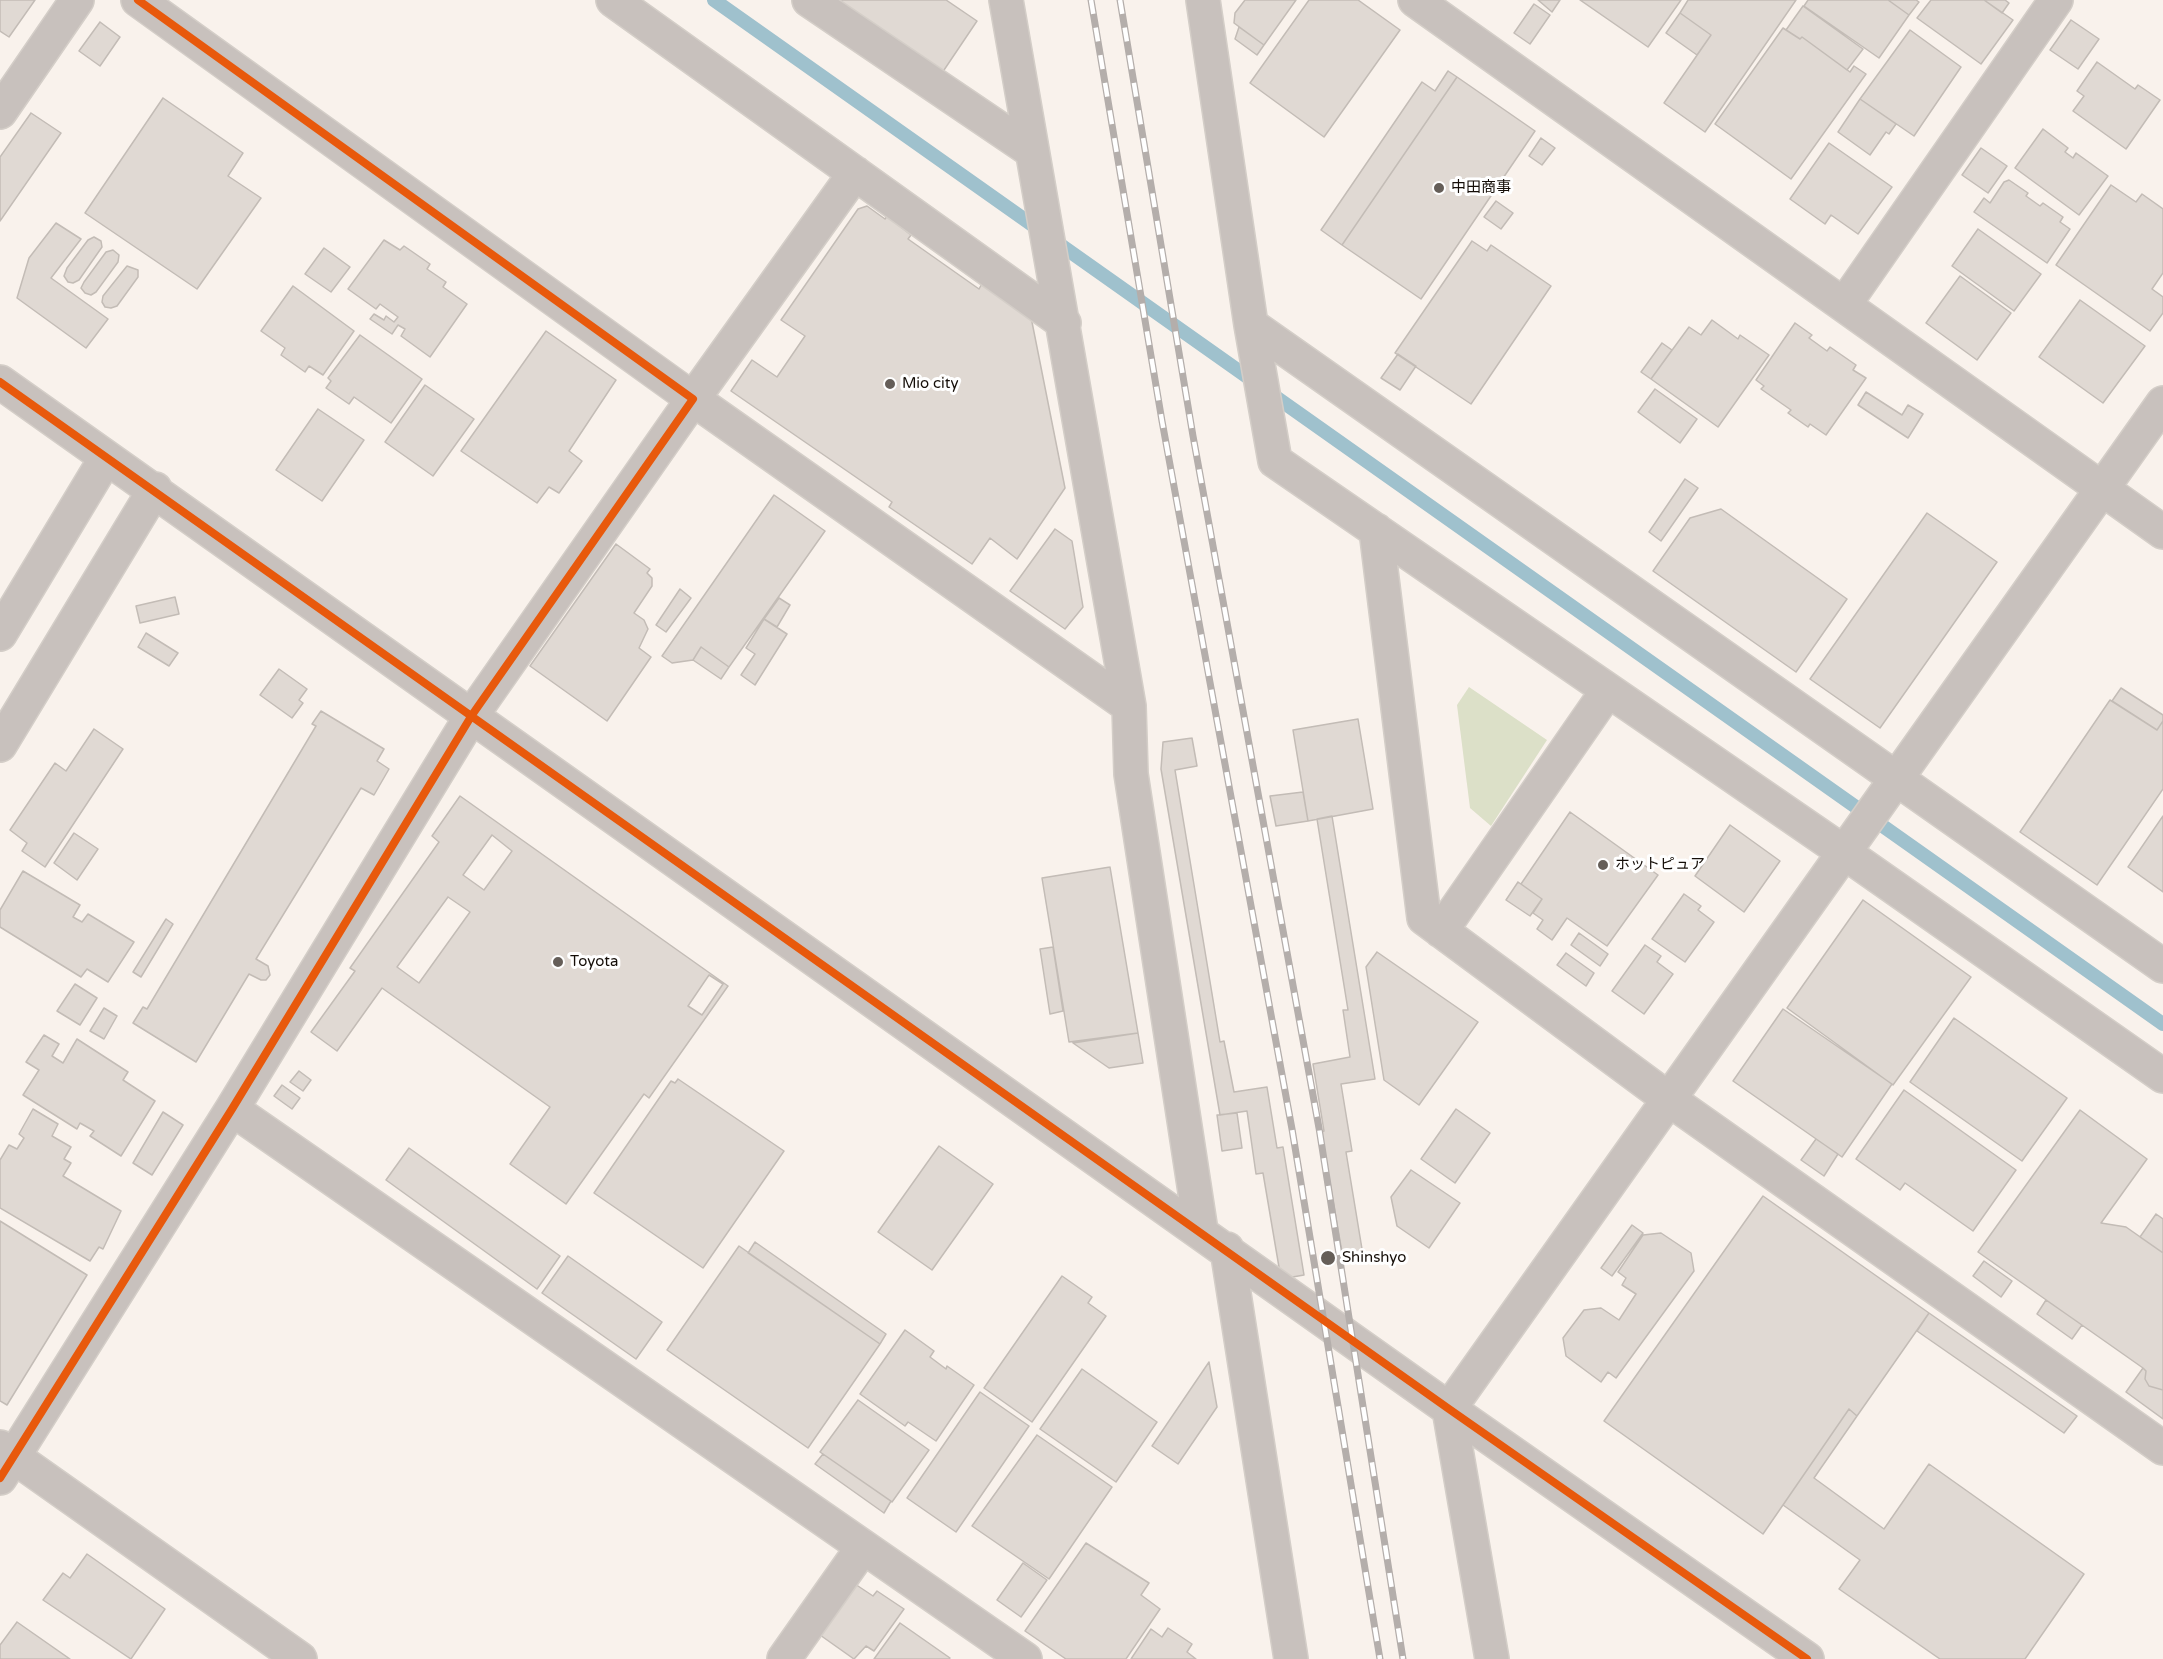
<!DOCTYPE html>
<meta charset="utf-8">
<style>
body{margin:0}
canvas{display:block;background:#f9f2ec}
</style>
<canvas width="2163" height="1659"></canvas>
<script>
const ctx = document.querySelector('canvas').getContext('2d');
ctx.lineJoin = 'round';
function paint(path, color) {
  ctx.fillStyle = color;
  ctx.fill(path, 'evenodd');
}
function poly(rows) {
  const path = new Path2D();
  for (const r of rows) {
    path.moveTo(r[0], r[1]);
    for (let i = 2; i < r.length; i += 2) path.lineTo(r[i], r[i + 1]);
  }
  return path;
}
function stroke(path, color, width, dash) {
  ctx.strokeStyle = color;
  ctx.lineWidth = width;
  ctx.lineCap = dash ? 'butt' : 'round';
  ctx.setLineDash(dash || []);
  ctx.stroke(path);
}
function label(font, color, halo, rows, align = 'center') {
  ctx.font = font + ' "Varela Round","Noto Sans JP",sans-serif';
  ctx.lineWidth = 6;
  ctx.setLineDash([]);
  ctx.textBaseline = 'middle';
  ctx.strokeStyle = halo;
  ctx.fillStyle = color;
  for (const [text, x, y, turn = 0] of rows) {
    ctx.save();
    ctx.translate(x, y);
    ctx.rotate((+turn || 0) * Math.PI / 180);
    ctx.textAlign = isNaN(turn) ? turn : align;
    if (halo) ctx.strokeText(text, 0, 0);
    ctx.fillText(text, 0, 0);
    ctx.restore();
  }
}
paint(poly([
 [1469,687,1547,740,1491,826,1470,808,1457,705]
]), '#dce0c8');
stroke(poly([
 [714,0,2163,1024]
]), '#9fc1cd', 14);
const building = poly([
 [0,0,35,0,9,37,0,31,0,0],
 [842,0,946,0,977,21,942,73,841,2,842,0],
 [1245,0,1296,0,1264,45,1234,23,1235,13,1245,0],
 [1309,0,1358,0,1400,30,1324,137,1250,83,1309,0],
 [1538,0,1560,0,1552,12,1538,0],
 [1580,0,1681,0,1648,47,1580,0],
 [1688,0,1796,0,1705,132,1664,103,1711,35,1680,13,1688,0],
 [1808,0,1888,0,1909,15,1879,58,1804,6,1808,0],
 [1888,0,1916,0,1919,2,1909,15,1888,0],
 [1931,0,1984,0,2013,20,1981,64,1917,18,1931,0],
 [1984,0,2005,0,2009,3,2002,13,1984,0],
 [1534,4,1550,15,1530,44,1514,33,1534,4],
 [1803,6,1863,49,1847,70,1802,37,1800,39,1786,30,1803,6],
 [1680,13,1711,35,1697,55,1666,33,1680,13],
 [2071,20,2099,39,2078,69,2050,50,2071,20],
 [100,22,120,37,100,66,79,51,100,22],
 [1239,27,1264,45,1257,55,1235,39,1239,27],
 [1783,28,1800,39,1802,37,1850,72,1854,66,1866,74,1791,179,1715,124,1783,28],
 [1910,30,1961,67,1914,136,1860,99,1910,30],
 [2097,62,2135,89,2138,85,2160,100,2126,149,2073,111,2084,96,2077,91,2097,62],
 [1448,71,1457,77,1342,245,1321,230,1422,82,1435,91,1448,71],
 [1457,77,1535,131,1421,299,1342,245,1457,77],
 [163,98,243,153,228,176,261,198,197,289,85,213,163,98],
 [1860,99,1896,124,1889,134,1886,132,1870,155,1838,132,1860,99],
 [31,113,61,133,0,221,0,157,31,113],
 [2043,129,2068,148,2065,152,2073,158,2076,153,2108,176,2079,215,2015,168,2043,129],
 [1541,138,1555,148,1542,165,1529,156,1541,138],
 [1829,143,1892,187,1858,234,1831,215,1825,224,1790,199,1829,143],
 [1981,148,2007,166,1988,193,1962,175,1981,148],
 [2009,180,2028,193,2026,196,2040,206,2043,203,2063,217,2060,222,2070,229,2047,263,1974,212,1984,198,1990,203,2004,182,2009,180],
 [2111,185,2136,202,2142,194,2163,209,2163,273,2152,289,2163,297,2163,313,2150,331,2056,265,2111,185],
 [1496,201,1513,213,1501,229,1484,217,1496,201],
 [867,206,885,219,887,216,911,235,908,239,979,289,984,280,1030,312,1065,488,1017,559,990,538,972,564,889,507,892,502,731,391,752,360,777,377,805,336,781,320,858,209,867,206],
 [56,223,81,239,51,278,108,319,86,348,17,298,29,258,56,223],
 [1978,229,2041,274,2014,311,1952,266,1978,229],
 [94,237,101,241,102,247,79,280,73,283,68,282,64,276,67,268,88,240,94,237],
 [384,240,400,250,404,246,430,264,427,269,446,282,443,287,467,304,430,357,401,336,405,329,398,325,392,334,370,319,374,314,384,320,386,316,394,322,398,317,380,304,376,309,348,289,384,240],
 [1472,241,1487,251,1491,245,1551,286,1471,404,1395,353,1472,241],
 [324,248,350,267,331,292,305,274,324,248],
 [113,250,119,255,118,262,96,292,91,295,85,293,81,288,84,282,106,252,113,250],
 [127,266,138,270,138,277,117,306,111,308,105,307,102,302,103,296,127,266],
 [1960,276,2011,313,1977,360,1926,323,1960,276],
 [293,286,354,331,323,375,309,366,305,372,281,355,285,348,261,331,293,286],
 [2080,300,2145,346,2103,403,2039,357,2080,300],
 [1712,320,1738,339,1740,335,1769,355,1718,427,1651,379,1689,327,1701,335,1712,320],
 [1795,323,1812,335,1809,338,1827,351,1830,347,1856,365,1853,370,1866,378,1826,435,1810,424,1808,427,1788,413,1791,410,1761,389,1764,386,1756,380,1795,323],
 [546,331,616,380,569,451,582,461,559,493,549,487,537,503,461,451,546,331],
 [360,335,422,379,391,423,354,397,349,404,326,388,331,381,328,378,360,335],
 [1662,343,1672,350,1651,379,1641,372,1662,343],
 [1398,354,1416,366,1400,390,1381,378,1398,354],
 [425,385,474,419,433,476,385,442,425,385],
 [1655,389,1697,419,1680,443,1638,412,1655,389],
 [1866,392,1902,415,1908,405,1923,414,1908,438,1858,405,1866,392],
 [318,409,364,440,322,501,276,470,318,409],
 [1685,479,1698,488,1661,541,1649,532,1685,479],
 [774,495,825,531,729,667,701,647,693,660,672,663,662,656,774,495],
 [1721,509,1847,599,1796,672,1653,571,1690,518,1721,509],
 [1927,513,1997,562,1880,728,1810,679,1927,513],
 [1055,529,1072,541,1083,607,1065,629,1010,591,1055,529],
 [616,544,650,569,647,573,652,578,652,586,634,613,644,620,648,629,639,648,651,657,607,721,530,666,616,544],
 [680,589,691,598,666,632,656,625,680,589],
 [175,597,179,614,140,623,136,606,175,597],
 [779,598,790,605,777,627,764,619,779,598],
 [764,619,787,634,755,685,741,675,755,654,746,648,764,619],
 [146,633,178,653,169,666,138,647,146,633],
 [701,647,729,667,721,679,693,660,701,647],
 [279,669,307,689,299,700,303,703,292,718,260,695,279,669],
 [2121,688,2163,715,2163,721,2157,730,2112,701,2121,688],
 [2110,700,2157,730,2163,721,2163,789,2097,885,2020,832,2110,700],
 [321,711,384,749,377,761,389,769,374,795,361,788,256,959,268,966,270,975,266,980,261,980,249,974,196,1062,133,1023,143,1007,147,1009,316,726,312,724,321,711],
 [1358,719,1373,809,1308,821,1293,730,1358,719],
 [94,729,123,749,45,867,22,851,27,843,10,830,55,763,66,771,94,729],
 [1192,738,1197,766,1175,770,1220,1042,1224,1041,1234,1092,1267,1087,1277,1148,1283,1147,1304,1275,1281,1279,1263,1173,1256,1174,1247,1111,1220,1115,1161,769,1163,742,1192,738],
 [1303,792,1308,821,1276,826,1270,796,1303,792],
 [460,796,728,986,649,1098,644,1094,566,1204,510,1164,550,1107,382,988,337,1051,311,1032,355,971,350,968,439,842,432,836,460,796],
 [492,835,512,851,484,890,463,875,492,835],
 [448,897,470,912,419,983,397,967,448,897],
 [709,975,723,984,702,1015,688,1006,709,975],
 [1570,812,1658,875,1607,946,1567,918,1552,940,1537,929,1543,920,1533,913,1542,899,1521,884,1570,812],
 [1332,816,1375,1079,1341,1084,1352,1151,1346,1152,1363,1255,1343,1258,1321,1132,1324,1131,1313,1064,1350,1057,1343,1010,1348,1010,1317,819,1332,816],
 [2163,816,2163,892,2128,867,2163,816],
 [1730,825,1780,861,1744,912,1695,876,1730,825],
 [74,833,98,849,77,880,54,863,74,833],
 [1110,867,1138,1033,1069,1042,1042,878,1110,867],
 [23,871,80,905,73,917,82,922,88,914,134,942,108,982,87,969,81,977,0,927,0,910,23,871],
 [1518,882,1542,899,1530,916,1506,900,1518,882],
 [1684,894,1701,906,1698,910,1714,922,1685,962,1652,939,1684,894],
 [1863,900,1971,977,1893,1085,1787,1008,1863,900],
 [166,919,173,924,141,977,133,972,166,919],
 [1579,933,1608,954,1600,966,1571,945,1579,933],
 [1645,945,1661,956,1657,962,1673,974,1644,1014,1612,991,1645,945],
 [1053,947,1063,1011,1050,1014,1040,949,1053,947],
 [1377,952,1478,1022,1419,1105,1384,1080,1366,967,1377,952],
 [1566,953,1594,973,1586,986,1557,965,1566,953],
 [75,984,97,998,80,1025,57,1011,75,984],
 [104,1008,117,1016,104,1039,90,1031,104,1008],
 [1783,1009,1892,1084,1842,1157,1733,1081,1783,1009],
 [1954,1018,2067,1098,2022,1161,1910,1082,1954,1018],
 [1138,1033,1143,1063,1109,1068,1073,1043,1138,1033],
 [44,1035,59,1044,52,1056,63,1063,77,1039,128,1072,123,1080,155,1101,121,1156,90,1136,94,1131,80,1123,77,1129,23,1095,39,1070,26,1062,44,1035],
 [299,1071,311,1080,303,1091,290,1082,299,1071],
 [678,1079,784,1151,703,1268,594,1193,671,1081,675,1083,678,1079],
 [282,1085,300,1098,292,1109,274,1096,282,1085],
 [1904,1090,2016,1170,1973,1231,1905,1183,1900,1190,1856,1159,1904,1090],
 [33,1109,58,1124,52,1136,71,1147,64,1159,71,1163,63,1176,121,1211,103,1249,99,1247,90,1261,0,1208,0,1160,9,1145,17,1149,24,1138,19,1134,33,1109],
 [1456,1109,1490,1133,1455,1183,1421,1159,1456,1109],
 [2080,1110,2147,1159,2101,1223,2126,1227,2163,1253,2163,1390,2149,1386,2145,1379,2146,1371,2143,1368,1978,1252,2080,1110],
 [163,1112,183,1125,152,1175,133,1163,163,1112],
 [1237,1113,1242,1148,1222,1151,1217,1115,1237,1113],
 [1816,1139,1838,1154,1824,1176,1801,1160,1816,1139],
 [939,1146,993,1184,932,1270,878,1232,939,1146],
 [409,1148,560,1256,537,1289,386,1180,409,1148],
 [1411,1170,1460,1203,1429,1248,1397,1226,1391,1197,1411,1170],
 [1763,1196,1929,1313,1857,1416,1849,1409,1763,1534,1604,1421,1763,1196],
 [2156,1214,2163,1219,2163,1253,2140,1237,2156,1214],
 [0,1221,87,1275,7,1405,0,1401,0,1221],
 [1632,1225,1643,1233,1612,1276,1601,1268,1632,1225],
 [1661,1233,1691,1253,1694,1271,1616,1378,1608,1372,1601,1382,1566,1356,1563,1338,1584,1310,1601,1308,1619,1320,1636,1294,1622,1285,1626,1278,1618,1272,1643,1235,1661,1233],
 [755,1242,886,1334,880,1344,748,1253,755,1242],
 [739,1246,880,1344,808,1448,667,1350,739,1246],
 [568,1256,662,1322,636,1359,542,1293,568,1256],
 [1984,1261,2012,1281,2001,1297,1973,1276,1984,1261],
 [1062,1276,1092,1297,1088,1303,1106,1316,1032,1422,984,1388,1062,1276],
 [2046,1300,2082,1325,2072,1339,2037,1314,2046,1300],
 [1929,1313,2077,1416,2064,1433,1917,1331,1929,1313],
 [905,1330,934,1351,930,1357,946,1369,947,1366,974,1385,936,1441,908,1422,905,1426,860,1394,905,1330],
 [1209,1362,1217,1407,1178,1464,1152,1446,1209,1362],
 [2143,1368,2146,1371,2145,1379,2149,1386,2163,1390,2163,1419,2126,1392,2143,1368],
 [1082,1369,1157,1422,1116,1482,1040,1429,1082,1369],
 [980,1392,1029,1426,956,1532,907,1498,980,1392],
 [858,1400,929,1450,892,1502,820,1452,858,1400],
 [1849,1409,1857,1416,1814,1478,1884,1529,1929,1464,2084,1574,2025,1659,1940,1659,1839,1589,1860,1560,1783,1505,1849,1409],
 [1037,1435,1112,1487,1049,1579,972,1526,1037,1435],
 [823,1454,891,1501,884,1513,815,1464,823,1454],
 [1086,1543,1149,1583,1141,1595,1160,1609,1126,1659,1066,1659,1025,1631,1086,1543],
 [87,1554,165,1609,131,1659,43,1600,63,1573,70,1578,87,1554],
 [1023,1563,1047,1580,1021,1617,997,1600,1023,1563],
 [855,1584,873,1596,877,1591,904,1609,874,1651,866,1646,854,1659,820,1635,855,1584],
 [17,1622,70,1659,0,1659,0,1645,17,1622],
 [900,1623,950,1658,949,1659,874,1659,900,1623],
 [1168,1628,1192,1644,1187,1652,1196,1659,1131,1659,1151,1629,1162,1637,1168,1628]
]);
paint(building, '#e0d9d3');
stroke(building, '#c3bcb6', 1.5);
const minor = poly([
 [613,0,1064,323],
 [809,0,1032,151],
 [1006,0,1129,706,1131,774,1201,1231],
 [1203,0,1251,325,2163,966],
 [1415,0,2163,532],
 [0,112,77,0],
 [855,173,693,399,1129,706],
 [1844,305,2056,0],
 [1251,325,1275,461,1845,853,2163,1076],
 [0,382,1449,1409,1807,1659],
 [1376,530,1424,918,1670,1100,2163,1448],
 [0,634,106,458],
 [0,745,155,489],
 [1441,931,1608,690],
 [232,1109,1025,1659],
 [1227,1249,1291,1659],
 [0,1447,300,1659],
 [0,1478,232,1109,472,715,693,399,138,0],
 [784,1659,863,1547],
 [1492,1659,1449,1409,2163,403]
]);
stroke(minor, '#d4cec8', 36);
stroke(minor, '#c8c1bd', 33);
const rail = poly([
 [1091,0,1162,421,1292,1129,1380,1659],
 [1120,0,1193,436,1319,1128,1403,1659]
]);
stroke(rail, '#b4aeab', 7);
stroke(rail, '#fff', 4.5, [14]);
stroke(poly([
 [0,382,1449,1409,1807,1659],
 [0,1478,232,1109,472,715,693,399,138,0]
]), '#e8590c', 8);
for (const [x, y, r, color] of [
 [1439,188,6,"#655e58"],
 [890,384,6,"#655e58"],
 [1603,865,6,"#655e58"],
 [558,962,6,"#655e58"],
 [1328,1258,8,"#655e58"]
]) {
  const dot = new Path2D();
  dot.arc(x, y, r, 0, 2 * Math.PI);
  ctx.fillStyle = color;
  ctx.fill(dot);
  stroke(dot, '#fff', 2);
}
label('15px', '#150e08', '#fff', [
 ["中田商事",1451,188],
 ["Mio city",902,384],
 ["ホットピュア",1615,865],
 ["Toyota",570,962],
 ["Shinshyo",1342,1258]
], 'left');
</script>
